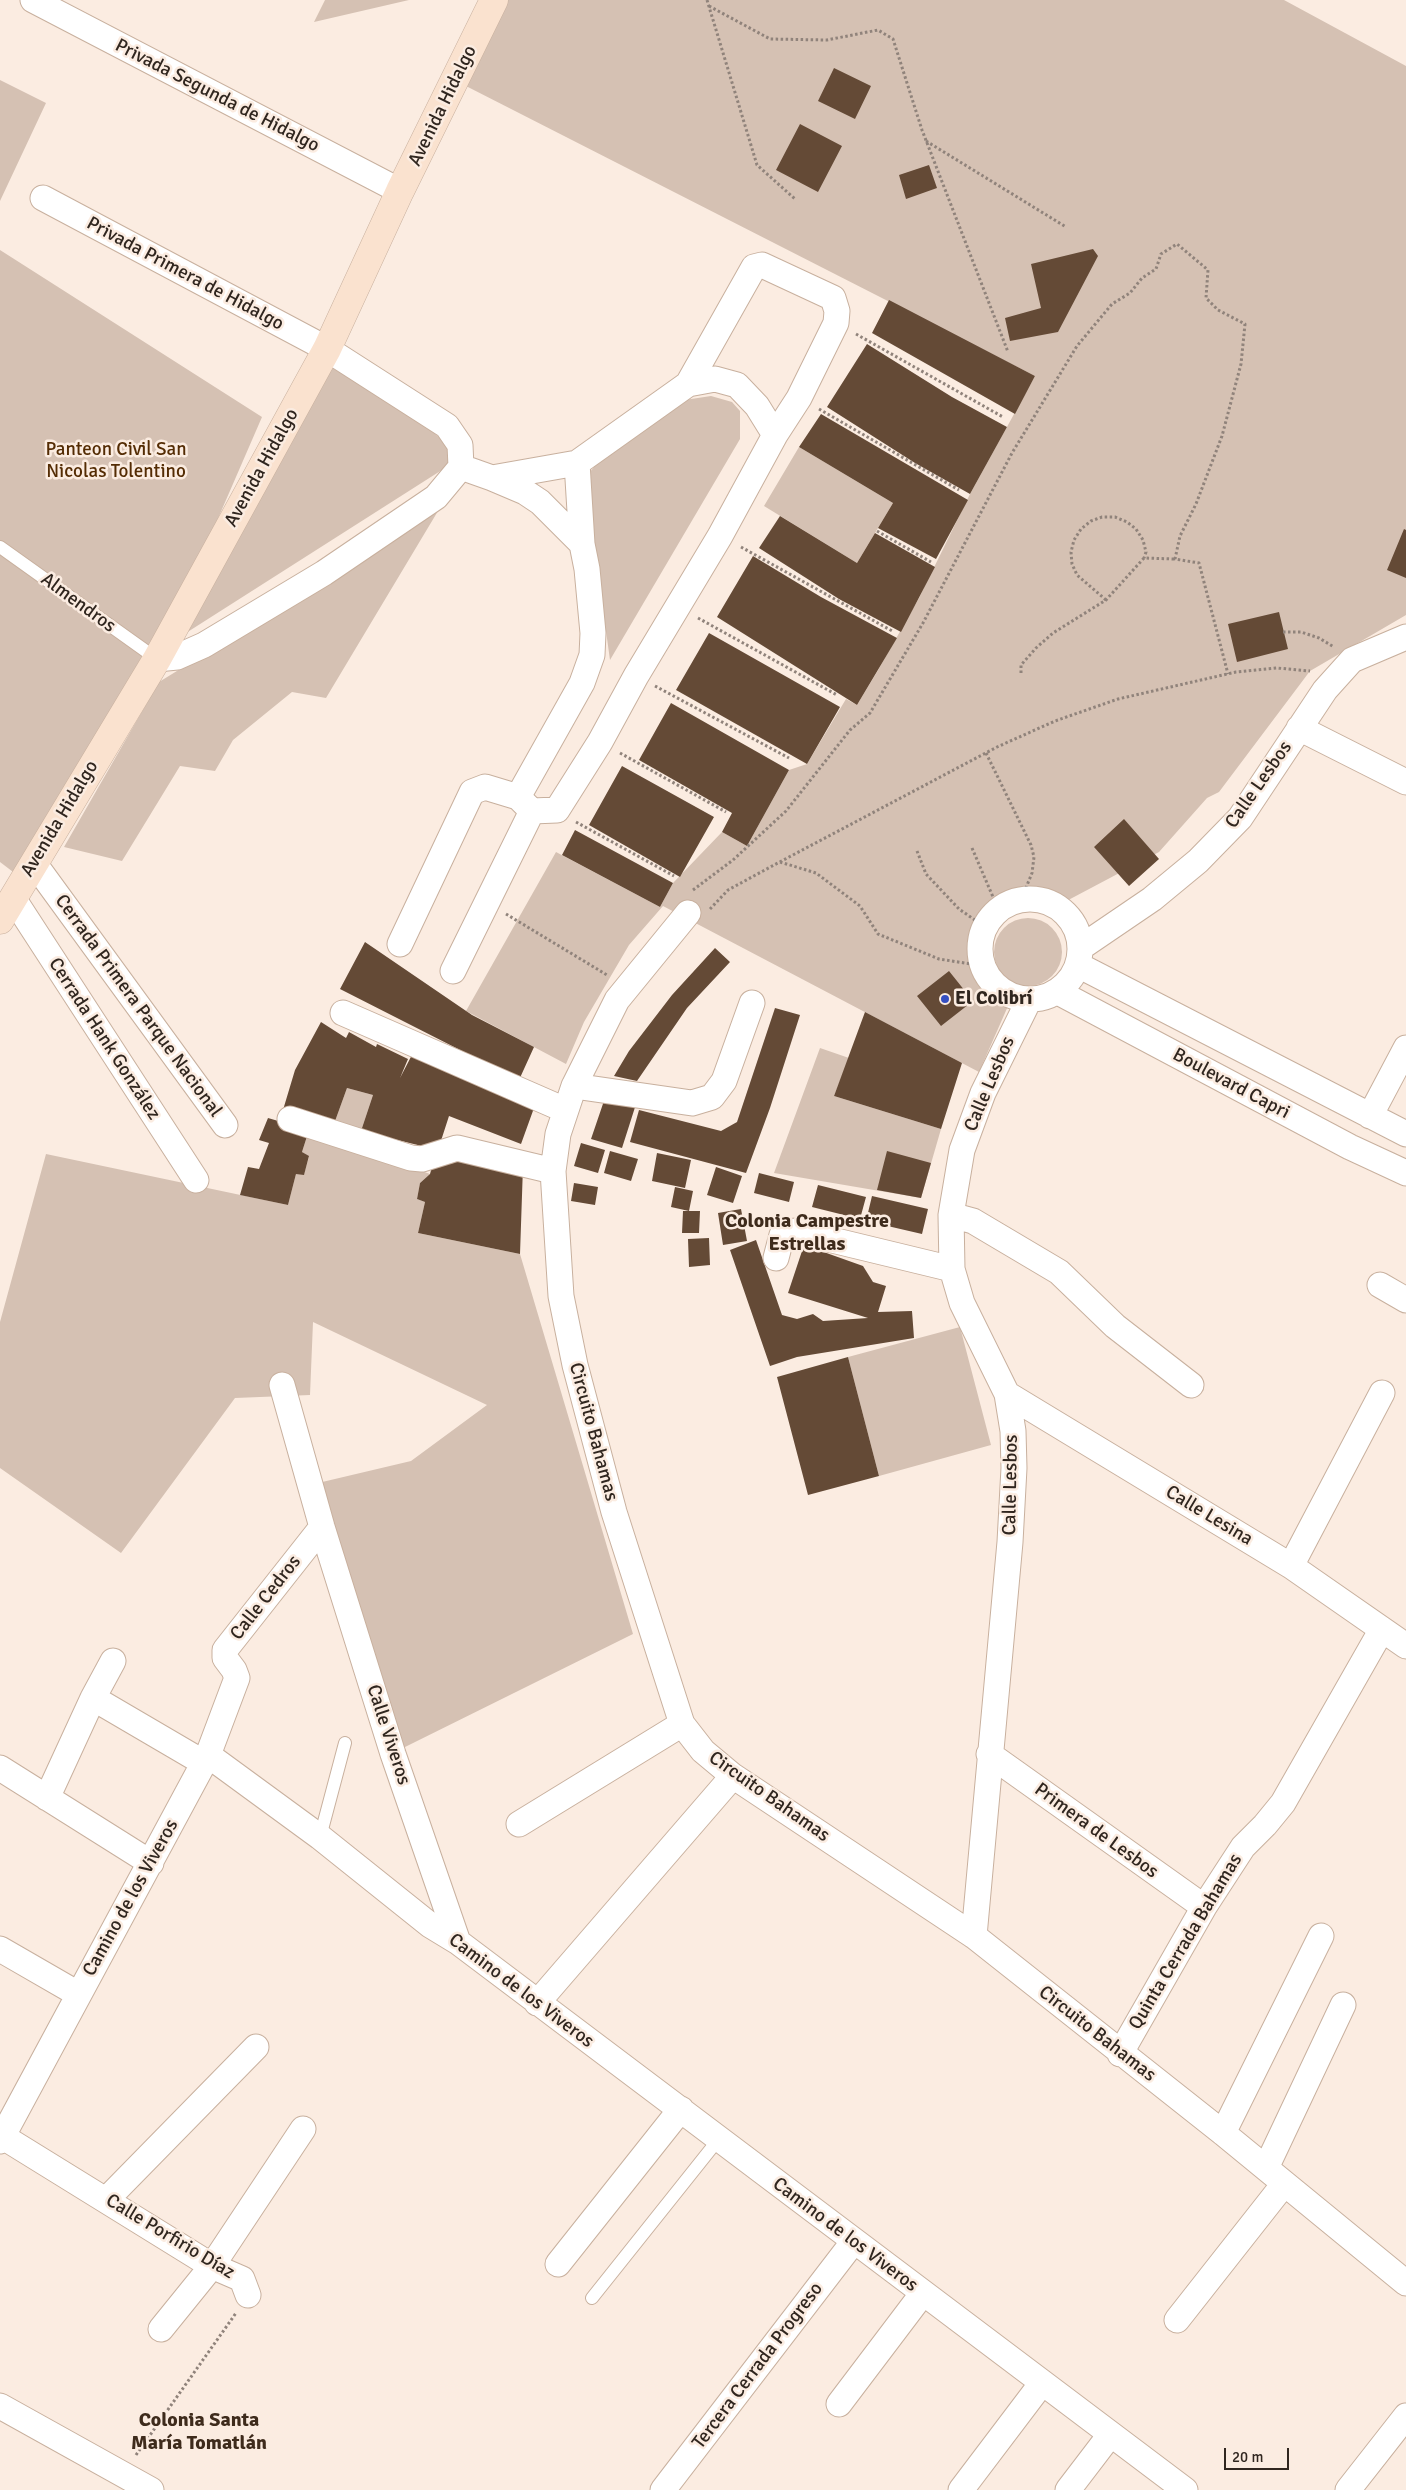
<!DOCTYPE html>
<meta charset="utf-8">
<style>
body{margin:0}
#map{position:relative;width:1406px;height:2490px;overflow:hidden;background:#fbece1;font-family:Signika,sans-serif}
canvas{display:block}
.scale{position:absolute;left:1224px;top:2448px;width:65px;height:22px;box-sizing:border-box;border:2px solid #30261f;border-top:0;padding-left:6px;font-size:15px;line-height:18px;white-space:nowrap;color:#30261f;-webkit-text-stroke:4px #fbece1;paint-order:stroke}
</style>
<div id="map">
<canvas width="1406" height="2490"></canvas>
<div class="scale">20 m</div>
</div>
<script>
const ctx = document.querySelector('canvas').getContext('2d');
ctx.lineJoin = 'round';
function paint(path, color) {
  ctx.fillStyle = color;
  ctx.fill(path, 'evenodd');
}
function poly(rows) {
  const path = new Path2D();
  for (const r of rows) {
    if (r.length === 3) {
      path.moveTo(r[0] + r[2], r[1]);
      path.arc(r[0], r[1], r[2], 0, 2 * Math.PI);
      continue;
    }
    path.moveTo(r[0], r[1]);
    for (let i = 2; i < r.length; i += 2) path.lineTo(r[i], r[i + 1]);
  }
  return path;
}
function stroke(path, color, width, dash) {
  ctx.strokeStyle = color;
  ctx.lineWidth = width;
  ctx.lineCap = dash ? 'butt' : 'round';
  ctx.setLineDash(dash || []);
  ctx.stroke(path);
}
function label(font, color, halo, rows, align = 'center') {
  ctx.font = font + ' Signika,sans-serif';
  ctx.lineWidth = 5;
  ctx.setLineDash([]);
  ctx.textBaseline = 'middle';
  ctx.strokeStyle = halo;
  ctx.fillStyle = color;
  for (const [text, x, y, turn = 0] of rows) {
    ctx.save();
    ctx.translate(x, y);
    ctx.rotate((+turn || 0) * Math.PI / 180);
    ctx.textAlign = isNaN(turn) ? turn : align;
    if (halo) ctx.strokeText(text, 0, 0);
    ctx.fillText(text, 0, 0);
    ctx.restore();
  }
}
paint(poly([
 [325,0,409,0,314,22],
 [506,0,1284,0,1406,66,1406,615,1310,671,1219,792,1207,798,1159,852,1057,906,1041,899,1025,898,1009,903,995,913,985,927,980,943,981,960,987,975,997,988,1012,997,979,1072,663,906,629,945,584,1022,566,1064,466,1011,556,852,660,907,673,883,722,832,747,846,789,770,807,764,846,699,857,705,877,672,919,598,970,494,1035,376,464,85],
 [0,80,46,103,0,201],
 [0,250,262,417,157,659,21,878,0,862],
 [323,362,429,428,445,443,451,457,445,468,186,633],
 [711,396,732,402,740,411,740,439,610,660,591,523,589,473,600,460,678,401],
 [799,447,893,503,857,563,764,506],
 [438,511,326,698,292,692,233,740,215,771,180,766,122,861,64,847,159,682],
 [1028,952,34],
 [820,1048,849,1058,834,1096,941,1129,921,1198,774,1173],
 [347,1088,373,1095,361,1131,334,1124],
 [309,1130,430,1174,420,1183,417,1199,425,1202,418,1233,520,1254,633,1634,403,1748,318,1483,411,1461,487,1405,313,1322,310,1395,235,1398,121,1553,0,1468,0,1322,46,1154,288,1205,296,1174,304,1174,309,1157,302,1152],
 [960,1327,991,1445,879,1476,848,1357]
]), '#d5c1b3');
paint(poly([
 [834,68,871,86,855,119,818,101],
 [800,124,842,146,818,192,776,170],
 [929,165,937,188,906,199,899,175],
 [1093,249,1098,256,1058,332,1010,341,1005,318,1041,308,1031,264],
 [889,300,1035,376,1015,414,872,333],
 [867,344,952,397,1007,427,970,494,915,463,827,407],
 [821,414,968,500,936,559,878,528,893,503,799,447],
 [780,516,857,563,875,533,935,567,901,632,839,599,759,548],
 [1404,529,1406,530,1406,578,1387,570],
 [753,556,821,597,897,638,857,705,717,617],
 [1279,612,1288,649,1237,662,1228,624],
 [709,633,840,707,807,764,676,690],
 [671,703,789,770,747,846,722,832,732,813,639,760],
 [622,766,714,817,680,877,589,825],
 [1124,819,1159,859,1129,886,1094,847],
 [575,830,673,883,660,907,562,855],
 [365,942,472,1015,534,1047,519,1080,340,989],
 [715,948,730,962,687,1008,637,1081,614,1076,629,1051,672,995],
 [949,971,973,1001,941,1026,917,996],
 [775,1008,800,1015,770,1108,746,1173,630,1142,639,1110,721,1131,737,1122],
 [865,1012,962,1063,941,1129,834,1096],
 [321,1022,346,1038,349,1032,376,1047,377,1044,408,1059,400,1078,414,1051,534,1108,521,1144,449,1116,438,1150,361,1131,373,1095,347,1088,334,1124,283,1110,295,1070],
 [607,1092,637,1101,622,1148,591,1139],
 [268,1118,309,1130,302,1152,309,1156,304,1175,296,1174,288,1205,240,1195,248,1167,259,1169,269,1143,259,1140],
 [581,1143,605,1150,598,1173,574,1166],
 [455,1150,523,1166,520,1254,418,1233,425,1202,417,1199,420,1183,430,1174,434,1160,452,1164],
 [610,1151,638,1159,631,1181,604,1173],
 [887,1151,931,1163,921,1198,877,1190],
 [657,1153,691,1160,685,1188,652,1181],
 [716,1167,742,1176,733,1203,707,1195],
 [759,1173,794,1182,789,1202,754,1193],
 [574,1183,598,1187,595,1205,571,1201],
 [818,1185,866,1197,860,1219,812,1207],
 [675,1187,693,1191,689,1211,671,1207],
 [872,1196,928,1209,922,1234,866,1221],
 [741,1209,747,1241,723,1245,718,1213],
 [683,1211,700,1211,699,1233,682,1233],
 [709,1238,710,1265,689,1267,688,1239],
 [756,1240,782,1315,797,1319,813,1314,823,1321,868,1318,788,1293,804,1245,863,1266,873,1282,886,1286,878,1312,912,1311,914,1338,797,1357,770,1366,730,1250],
 [848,1357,879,1476,808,1495,777,1377]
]), '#644a36');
const lane = poly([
 [0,547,157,659],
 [320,1837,345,1743],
 [592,2298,718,2140]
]);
const street = poly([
 [33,0,400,191],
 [43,198,327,349,447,426,460,445,461,467,436,497,324,573,204,645,177,657,157,659],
 [688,384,715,379,737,385,757,406,775,435],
 [577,463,582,544],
 [492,478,525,492,540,502,582,544,587,569,593,633,592,655,582,683,518,797],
 [1299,728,1406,782],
 [34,863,225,1125],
 [13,898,196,1180],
 [1030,949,50],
 [688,913,617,1000,574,1086,558,1134,553,1171,561,1296,575,1365,614,1512,682,1724,703,1751,733,1776,974,1936,1223,2133,1406,2283],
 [400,944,472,792,485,787,518,797,532,811,557,810,600,742,636,676,720,536,775,435,799,398,836,323,837,311,833,298,762,265,754,267,688,384,577,463,492,478,461,467],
 [1080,948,1152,899,1198,861,1240,818,1325,690,1352,660,1406,637],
 [1078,965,1406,1134],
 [453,971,532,811],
 [1058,992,1350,1147,1406,1173],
 [343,1013,565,1110],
 [574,1086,692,1103,712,1097,724,1081,752,1003],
 [1370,1116,1406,1048],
 [290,1119,411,1158,422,1159,457,1148,553,1171],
 [951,1215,973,1221,1059,1272,1115,1326,1191,1385],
 [776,1258,782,1235,795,1231,952,1269],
 [1380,1285,1406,1300],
 [282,1385,322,1527,393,1754,458,1942],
 [1007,1394,1291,1566,1406,1646],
 [1291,1566,1382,1393],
 [93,1698,204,1763],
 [989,1754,1204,1907],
 [208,1755,320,1837,430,1925,458,1942,1185,2490],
 [0,1768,151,1863],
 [47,1798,93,1698,113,1661],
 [519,1824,682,1724],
 [974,1936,1010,1542,1014,1468,1013,1431,1007,1394,962,1303,952,1269,951,1215,962,1150,983,1093,1029,1000],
 [0,1949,78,1994],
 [537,2003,733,1776],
 [1120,2054,1204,1907,1243,1847,1265,1825,1283,1803,1381,1631],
 [1223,2133,1321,1936],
 [0,2135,212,2266,242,2279,248,2295],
 [0,2141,208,1755,237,1678,234,1670,225,1658,225,1650,322,1527],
 [1266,2168,1343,2005],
 [107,2199,256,2047],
 [558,2264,681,2109],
 [1177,2320,1284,2184],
 [161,2329,212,2266,303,2129],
 [839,2404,923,2293],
 [0,2406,151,2490],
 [663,2490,854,2241],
 [961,2490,1042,2383],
 [1068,2490,1110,2435],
 [1348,2490,1406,2416]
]);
const secondary = poly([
 [0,920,157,659,327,349,400,191,494,0]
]);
stroke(lane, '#c8b09e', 14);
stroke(street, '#c8b09e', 27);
stroke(secondary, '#c8b09e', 29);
stroke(poly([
 [707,0,757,165,795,199],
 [709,6,770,39,827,40,878,30,893,39,922,130,1008,352],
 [926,141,1066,227],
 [856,334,1003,417],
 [819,409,959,490],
 [877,531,931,562],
 [741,547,894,632],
 [1106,600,1077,575,1072,564,1071,552,1074,540,1081,529,1091,521,1102,517,1115,517,1127,522,1136,529,1143,540,1146,552,1144,558],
 [698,618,837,695],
 [1283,632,1301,632,1319,638,1334,647],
 [1021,673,1021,665,1036,648,1053,633,1106,600,1144,558,1175,559],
 [655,686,789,758],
 [620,753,726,812],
 [986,753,1031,845,1034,857,1032,873,1021,900],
 [576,822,674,876],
 [972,848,999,911],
 [917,851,926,874,959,909,985,927],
 [780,862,816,873,860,906,878,934,939,959,984,966],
 [693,890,733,860,786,811,850,730,870,713,923,623,1012,453,1077,346,1112,304,1130,293,1142,278,1156,269,1161,254,1177,244,1208,270,1206,298,1218,310,1245,324,1241,364,1222,436,1196,504,1180,536,1175,559,1199,563,1228,674],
 [710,909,728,890,774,865,997,747,1055,721,1118,699,1236,672,1277,668,1310,671],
 [506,914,607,975],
 [136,2455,236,2313]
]), '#90837b', 3, [2.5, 2.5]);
stroke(lane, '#fff', 12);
stroke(street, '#fff', 25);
stroke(secondary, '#fae2cf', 28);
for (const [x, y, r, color] of [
 [945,999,5,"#354fc1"]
]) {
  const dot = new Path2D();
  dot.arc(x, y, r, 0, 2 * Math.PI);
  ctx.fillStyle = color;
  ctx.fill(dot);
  stroke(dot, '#fbece1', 2);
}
label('19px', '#30261f', '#fbece1', [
 ["Privada Segunda de Hidalgo",217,96,27],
 ["Avenida Hidalgo",443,106,-64],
 ["Privada Primera de Hidalgo",185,274,28],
 ["Avenida Hidalgo",262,468,-61],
 ["Almendros",78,603,36],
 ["Calle Lesbos",1259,785,-55],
 ["Avenida Hidalgo",60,819,-59],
 ["Cerrada Primera Parque Nacional",138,1006,54],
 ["Cerrada Hank González",104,1039,57],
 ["Calle Lesbos",990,1084,-67],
 ["Boulevard Capri",1231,1084,28],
 ["Circuito Bahamas",593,1432,75],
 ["Calle Lesbos",1011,1485,-89],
 ["Calle Lesina",1209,1516,31],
 ["Calle Cedros",266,1598,-52],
 ["Calle Viveros",388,1735,72],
 ["Circuito Bahamas",769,1797,35],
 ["Primera de Lesbos",1096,1831,36],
 ["Camino de los Viveros",131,1898,-61],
 ["Quinta Cerrada Bahamas",1186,1942,-59],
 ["Camino de los Viveros",521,1991,37],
 ["Circuito Bahamas",1097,2034,38],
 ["Camino de los Viveros",845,2235,37],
 ["Calle Porfirio Díaz",170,2237,31],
 ["Tercera Cerrada Progreso",758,2366,-53]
]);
label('19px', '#542c04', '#fbece1', [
 ["Panteon Civil San",116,450],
 ["Nicolas Tolentino",116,472]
]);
label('bold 19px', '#30261f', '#fbece1', [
 ["El Colibrí",955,999]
], 'left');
label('bold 20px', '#3e2b1c', '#fbece1', [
 ["Colonia Campestre",807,1222],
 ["Estrellas",807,1245],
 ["Colonia Santa",199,2421],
 ["María Tomatlán",199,2444]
]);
</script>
